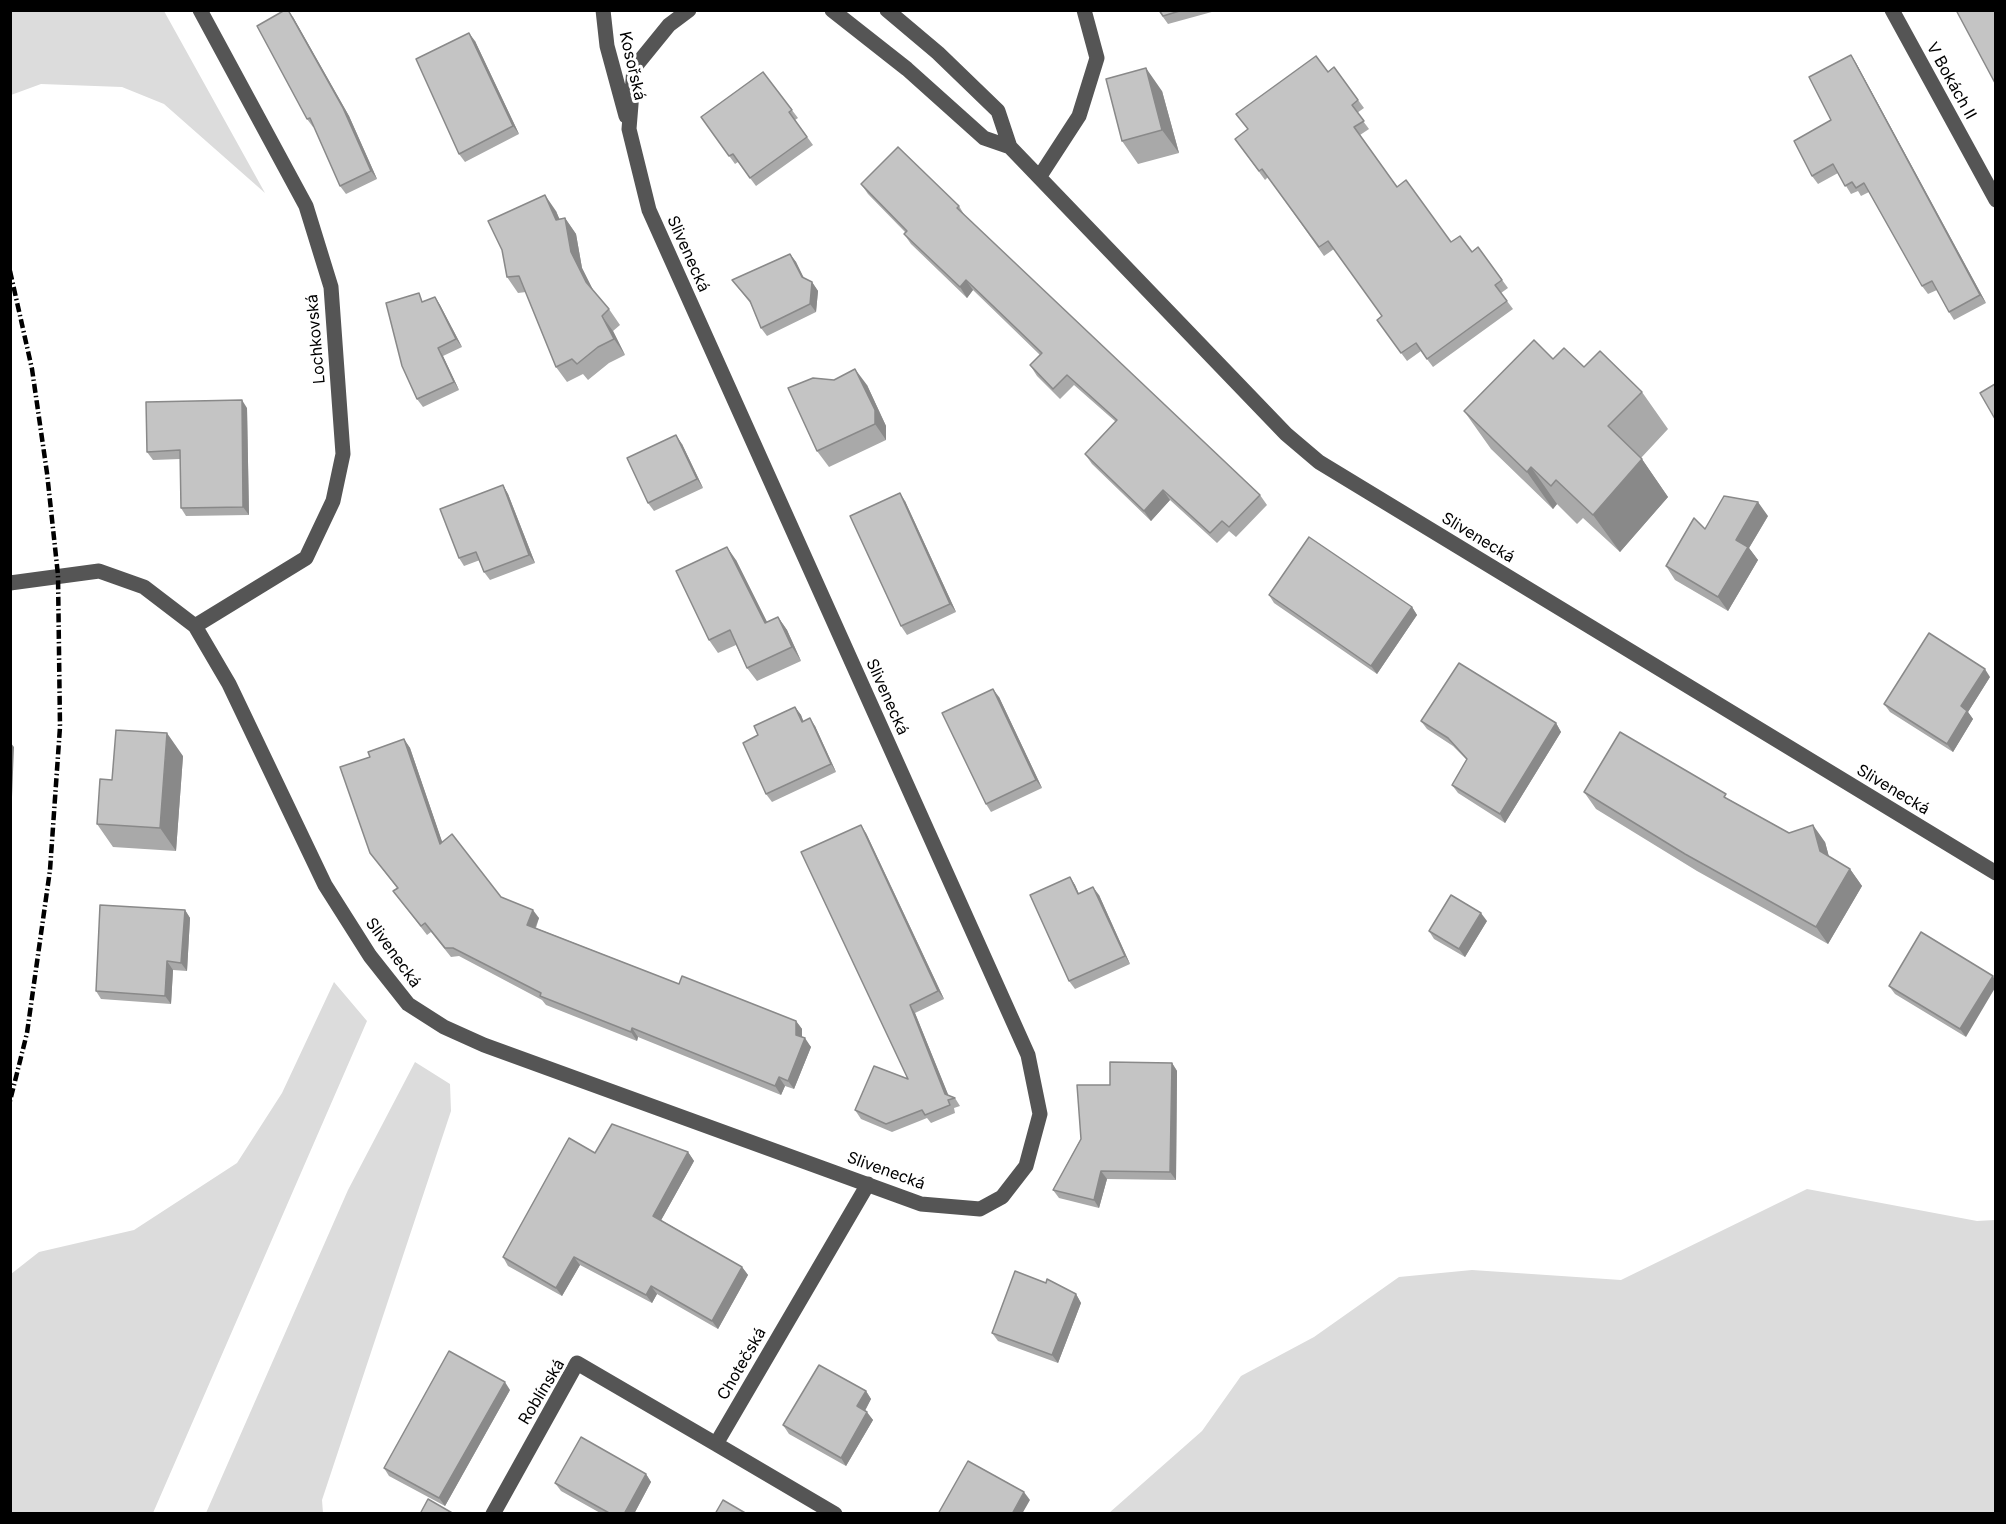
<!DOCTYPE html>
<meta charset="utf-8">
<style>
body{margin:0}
#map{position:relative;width:2006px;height:1524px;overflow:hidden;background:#fff;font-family:Inter,sans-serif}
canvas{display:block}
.frame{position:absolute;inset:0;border:12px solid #000;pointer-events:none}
</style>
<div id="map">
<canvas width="2006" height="1524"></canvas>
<div class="frame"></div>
</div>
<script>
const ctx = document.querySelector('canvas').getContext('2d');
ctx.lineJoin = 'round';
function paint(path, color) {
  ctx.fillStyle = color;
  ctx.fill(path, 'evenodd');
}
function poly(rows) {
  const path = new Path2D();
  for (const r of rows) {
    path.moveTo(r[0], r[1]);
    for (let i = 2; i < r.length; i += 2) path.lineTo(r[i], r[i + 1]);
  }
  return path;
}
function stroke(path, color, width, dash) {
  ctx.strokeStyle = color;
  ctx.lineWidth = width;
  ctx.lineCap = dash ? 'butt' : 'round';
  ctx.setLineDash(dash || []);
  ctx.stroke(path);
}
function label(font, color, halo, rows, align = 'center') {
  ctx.font = font + ' Inter,sans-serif';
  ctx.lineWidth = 6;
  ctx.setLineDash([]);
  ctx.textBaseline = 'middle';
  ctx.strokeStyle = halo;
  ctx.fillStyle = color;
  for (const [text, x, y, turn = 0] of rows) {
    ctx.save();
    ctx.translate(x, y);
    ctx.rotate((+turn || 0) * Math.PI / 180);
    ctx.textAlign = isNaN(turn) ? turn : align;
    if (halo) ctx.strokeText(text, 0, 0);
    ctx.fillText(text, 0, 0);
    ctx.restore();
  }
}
paint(poly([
 [11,10,164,11,265,193,164,104,122,87,41,84,11,95],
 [334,982,367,1021,153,1513,11,1513,11,1274,39,1252,134,1230,237,1163,282,1093],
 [415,1062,450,1084,451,1111,322,1500,323,1513,206,1513,348,1190],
 [1807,1189,1977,1221,1995,1220,1995,1513,1109,1513,1202,1431,1241,1376,1314,1337,1399,1277,1472,1270,1621,1280]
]), '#dcdcdc');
stroke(poly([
 [603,10,607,46,626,116],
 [832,10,907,69,984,138,1010,147],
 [887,10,938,53,998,111,1010,147,1286,434,1319,462,1996,873],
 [1892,10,1996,200],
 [1040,176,1079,116,1097,58,1084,10],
 [10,583,99,571,144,587,195,626,229,684,325,885,370,956,408,1004,444,1027,484,1045,921,1204,980,1209,1002,1197,1026,1166,1040,1114,1028,1055,649,210,629,129,634,68,669,25,689,10],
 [195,626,306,558,333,501,343,454,331,287,306,206,200,10],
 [493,1514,577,1363,716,1444],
 [835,1514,716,1444,868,1184]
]), '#555', 15);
stroke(poly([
 [10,271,32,369,47,473,58,575,60,727,50,870,27,1033,10,1101]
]), '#000', 4.5, [9, 3, 1.5, 3]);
paint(poly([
 [1158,10,1219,10,1168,24],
 [293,17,349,116,377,179,346,194,340,186,314,127,313,127,307,119],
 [475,41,519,134,465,162,459,154],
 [1851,55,1856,63,1986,303,1954,320,1949,312,1937,290,1928,294,1922,286,1869,192,1861,196,1858,191,1851,194,1838,173,1818,184,1812,176,1831,120],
 [1334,67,1364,108,1357,113,1369,129,1360,135,1397,187,1451,242,1472,252,1478,247,1508,288,1501,293,1513,309,1433,367,1421,351,1407,361,1377,320,1382,316,1334,249,1324,256,1268,177,1265,180,1235,139],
 [763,72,798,118,795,120,813,145,756,186,738,162,735,164,701,117],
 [1162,91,1179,153,1138,164,1122,141],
 [861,184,959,206,965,216,1260,495,1267,505,1236,537,1229,531,1217,543,1170,500,1151,521,1092,464,1085,454,1116,422,1074,385,1060,399,1037,376,1030,365,1040,355,973,290,967,298,911,244,904,234,905,232,868,194],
 [556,211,559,219,565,218,576,234,582,268,594,292,609,309,620,325,613,331,625,355,609,363,588,380,583,374,567,382,556,367,526,292,518,293,507,277],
 [790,254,796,262,804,278,812,282,818,291,816,312,767,336,761,328,751,304,732,280],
 [435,297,440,305,462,347,443,356,459,390,423,407,417,399,424,301],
 [1553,359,1584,367,1642,392,1668,429,1641,458,1668,497,1620,552,1583,518,1577,524,1557,504,1553,509,1491,449,1464,411],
 [867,385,886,426,886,440,829,467,817,451],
 [247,408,249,515,186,516,181,508,180,459,153,460,147,452],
 [682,444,703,488,654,511,648,503],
 [503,485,508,494,535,563,490,580,484,572,480,560,464,566,459,558],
 [905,501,956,612,907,635,901,626],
 [1768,516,1749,548,1758,560,1728,611,1675,580,1666,566,1705,529],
 [736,560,767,622,778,617,787,630,801,661,757,681,747,668,736,645,718,653,709,640],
 [1269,595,1412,607,1417,615,1377,674,1274,603],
 [1990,677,1968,712,1973,719,1953,752,1890,712,1884,704],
 [999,697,1042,788,991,812,986,804],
 [795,707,801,715,803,721,815,726,836,772,772,802,766,794,758,735],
 [1421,721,1556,723,1561,732,1505,823,1458,793,1452,785,1467,760,1453,746,1427,729],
 [404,739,410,748,442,842,501,897,539,918,536,928,679,984,796,1021,802,1029,802,1037,811,1047,794,1089,785,1086,781,1095,638,1037,637,1041,546,1005,542,1000,459,956,451,957,431,932,427,935,393,891,397,888,370,853,370,757],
 [183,756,176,851,113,847,97,824,112,780],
 [1584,792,1730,800,1789,833,1825,842,1829,857,1850,869,1862,886,1828,944,1697,871,1596,809],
 [866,833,944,999,915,1013,948,1095,955,1098,960,1106,954,1108,955,1113,931,1123,927,1118,892,1132,861,1119,855,1110,908,1079],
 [1070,877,1075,885,1079,894,1099,895,1130,964,1075,989,1069,981],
 [185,910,190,918,187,971,173,970,171,1004,101,999,96,991],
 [1487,921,1465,957,1434,939,1429,931],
 [1921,932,1966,1037,1895,994,1889,986],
 [1172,1063,1177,1071,1176,1180,1107,1179,1099,1208,1059,1198,1053,1190,1110,1085],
 [688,1152,694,1161,661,1220,742,1267,748,1275,718,1329,657,1294,652,1303,580,1265,562,1296,508,1266,503,1257,595,1153],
 [1076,1294,1081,1303,1058,1363,998,1341,992,1333],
 [510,1390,445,1506,389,1476,384,1468],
 [866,1391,871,1399,865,1411,873,1420,846,1466,789,1434,783,1425],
 [646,1474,651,1482,634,1514,602,1514,561,1491,555,1483]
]), '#a9a9a9');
paint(poly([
 [288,10,293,17,349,116,377,179,371,171],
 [469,33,475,41,519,134,513,126],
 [1851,55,1856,63,1986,303,1980,295],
 [1146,68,1162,91,1179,153,1162,130],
 [545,195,556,211,567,236,556,220],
 [565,218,576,234,582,268,597,298,586,282,571,252],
 [790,254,796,262,807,285,802,277],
 [966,280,973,290,967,298,960,287],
 [812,282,818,291,816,312,810,304],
 [435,297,440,305,462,347,456,339],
 [602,316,613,331,625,355,614,339],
 [438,348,443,356,459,390,454,382],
 [855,369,867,385,886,426,886,440,875,424],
 [242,400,247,408,249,515,243,507],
 [676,435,682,444,703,488,697,479],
 [1642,459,1668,497,1620,552,1593,515],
 [1531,467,1557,504,1553,509,1527,472],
 [503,485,508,494,535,563,529,555],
 [1163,490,1170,500,1151,521,1144,511],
 [900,493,905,501,956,612,950,604],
 [1758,502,1768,516,1749,548,1758,560,1728,611,1718,597,1736,540],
 [727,547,736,560,774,636,765,623],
 [1412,607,1417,615,1377,674,1371,666],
 [778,617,787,630,801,661,792,647],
 [1985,669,1990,677,1968,712,1973,719,1953,752,1947,744,1961,706],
 [993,689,999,697,1042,788,1036,780],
 [795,707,801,715,807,730,802,722],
 [810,718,815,726,836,772,831,764],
 [1556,723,1561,732,1505,823,1500,814],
 [167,733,183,756,176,851,160,828],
 [404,739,410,748,446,853,440,844],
 [10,742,14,747,10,847],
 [861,825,866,833,944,999,938,991],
 [1813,825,1825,842,1832,868,1820,851],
 [1850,869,1862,886,1828,944,1816,927],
 [1070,877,1075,885,1083,903,1078,894],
 [1093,887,1099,895,1130,964,1125,956],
 [185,910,190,918,187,971,181,963],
 [533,910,539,918,533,933,527,925],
 [1481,913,1487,921,1465,957,1459,949],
 [167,961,173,970,171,1004,165,996],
 [1993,976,1995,980,1995,988,1966,1037,1960,1029],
 [910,1005,915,1013,950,1099,945,1094],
 [796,1021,802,1029,802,1043,796,1035],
 [632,1028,638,1037,637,1041,631,1032],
 [805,1038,811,1047,794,1089,788,1081],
 [1172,1063,1177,1071,1176,1180,1170,1172],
 [779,1077,785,1086,781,1095,775,1086],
 [688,1152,694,1161,659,1224,653,1216],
 [1101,1171,1107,1179,1099,1208,1094,1200],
 [574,1257,580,1265,562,1296,556,1288],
 [742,1267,748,1275,718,1329,712,1321],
 [651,1286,657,1294,652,1303,646,1295],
 [1076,1294,1081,1303,1058,1363,1052,1355],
 [505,1382,510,1390,445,1506,439,1498],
 [866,1391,871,1399,863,1414,857,1406],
 [867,1412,873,1420,846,1466,841,1458],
 [646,1474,651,1482,634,1514,624,1514],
 [1024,1492,1030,1500,1022,1514,1012,1514]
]), '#898989');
const building = poly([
 [285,10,288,10,343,108,371,171,340,186,310,118,307,119,257,26,285,10],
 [1159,10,1183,10,1163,16,1159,10],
 [1956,10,1995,10,1995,83,1956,10],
 [469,33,513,126,459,154,416,59,469,33],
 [1851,55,1980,295,1949,312,1932,281,1922,286,1864,183,1856,188,1852,182,1845,186,1833,164,1812,176,1794,141,1831,120,1809,77,1851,55],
 [1316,56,1328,72,1334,67,1358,100,1352,105,1364,121,1354,127,1397,187,1406,180,1451,242,1460,236,1472,252,1478,247,1502,280,1495,285,1507,301,1427,359,1416,343,1401,353,1377,320,1382,316,1328,241,1319,247,1262,169,1259,171,1235,139,1248,129,1236,114,1316,56],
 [1146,68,1162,130,1122,141,1106,79,1146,68],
 [763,72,792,110,789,112,807,137,750,178,733,154,729,156,701,117,763,72],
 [898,147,959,206,957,208,1260,495,1229,527,1222,521,1210,533,1163,490,1144,511,1085,454,1117,420,1067,375,1053,389,1030,365,1042,353,966,280,960,287,904,234,907,231,861,184,898,147],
 [545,195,556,220,565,218,571,252,586,282,609,309,602,316,614,339,598,347,577,364,572,359,556,367,519,276,507,277,502,250,488,221,545,195],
 [790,254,802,277,812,282,810,304,761,328,750,301,732,280,790,254],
 [419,293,422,302,435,297,456,339,438,348,454,382,417,399,402,366,386,303,419,293],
 [1534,340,1553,359,1564,348,1584,367,1600,351,1642,392,1608,426,1642,459,1593,515,1556,480,1551,486,1531,467,1527,472,1464,411,1534,340],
 [855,369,875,410,875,424,817,451,788,388,813,378,834,380,855,369],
 [1995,384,1995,419,1980,393,1995,384],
 [242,400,243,507,181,508,180,450,147,452,146,402,242,400],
 [676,435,697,479,648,503,627,458,676,435],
 [503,485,529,555,484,572,476,552,459,558,440,509,503,485],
 [900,493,950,604,901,626,850,516,900,493],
 [1724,496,1758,502,1736,540,1748,547,1718,597,1666,566,1694,518,1705,529,1724,496],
 [1309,537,1412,607,1371,666,1269,595,1309,537],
 [727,547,765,623,778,617,792,647,747,668,730,630,709,640,676,571,727,547],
 [1929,633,1985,669,1961,706,1967,711,1947,744,1884,704,1929,633],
 [1459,663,1556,723,1500,814,1452,785,1467,759,1448,738,1421,721,1459,663],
 [993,689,1036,780,986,804,942,713,993,689],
 [795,707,802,722,810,718,831,764,766,794,743,743,758,735,754,726,795,707],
 [116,730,167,733,160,828,97,824,100,779,112,780,116,730],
 [1620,732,1726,794,1724,797,1789,833,1813,825,1820,851,1850,869,1816,927,1685,854,1584,792,1620,732],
 [404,739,440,844,452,834,501,897,533,910,527,925,679,984,682,976,796,1021,796,1035,805,1038,788,1081,779,1077,775,1086,632,1028,631,1032,540,996,541,993,453,948,445,948,425,923,421,926,393,891,398,888,370,853,340,767,370,757,368,752,404,739],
 [861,825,938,991,910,1005,945,1094,955,1098,948,1100,950,1105,925,1115,922,1110,886,1124,855,1110,874,1066,908,1079,801,852,861,825],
 [1070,877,1078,894,1093,887,1125,956,1069,981,1030,895,1070,877],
 [1451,895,1481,913,1459,949,1429,931,1451,895],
 [100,905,185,910,181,963,167,961,165,996,96,991,100,905],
 [1921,932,1993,976,1960,1029,1889,986,1921,932],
 [1110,1062,1172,1063,1170,1172,1101,1171,1094,1200,1053,1190,1081,1139,1077,1085,1110,1085,1110,1062],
 [612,1124,688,1152,653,1216,742,1267,712,1321,651,1286,646,1295,574,1257,556,1288,503,1257,569,1138,595,1153,612,1124],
 [1015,1271,1046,1283,1047,1279,1076,1294,1052,1355,992,1333,1015,1271],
 [449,1351,505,1382,439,1498,384,1468,449,1351],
 [819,1365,866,1391,857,1406,867,1412,841,1458,783,1425,819,1365],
 [581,1437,646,1474,624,1514,611,1514,555,1483,581,1437],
 [968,1461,1024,1492,1012,1514,938,1514,968,1461],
 [428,1499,454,1514,420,1514,428,1499],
 [723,1500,747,1514,715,1514,723,1500]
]);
paint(building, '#c4c4c4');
stroke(building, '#898989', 1.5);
label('16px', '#000', '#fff', [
 ["Kosořská",632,66,77],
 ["V Bokách Ⅱ",1951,81,61],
 ["Slivenecká",688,254,66],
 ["Lochkovská",316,339,-95],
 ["Slivenecká",1478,538,31],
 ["Slivenecká",887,697,66],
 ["Slivenecká",1893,790,31],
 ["Slivenecká",393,953,54],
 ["Slivenecká",886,1171,20],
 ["Chotečská",742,1364,-60],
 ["Roblínská",542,1392,-59]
]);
</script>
